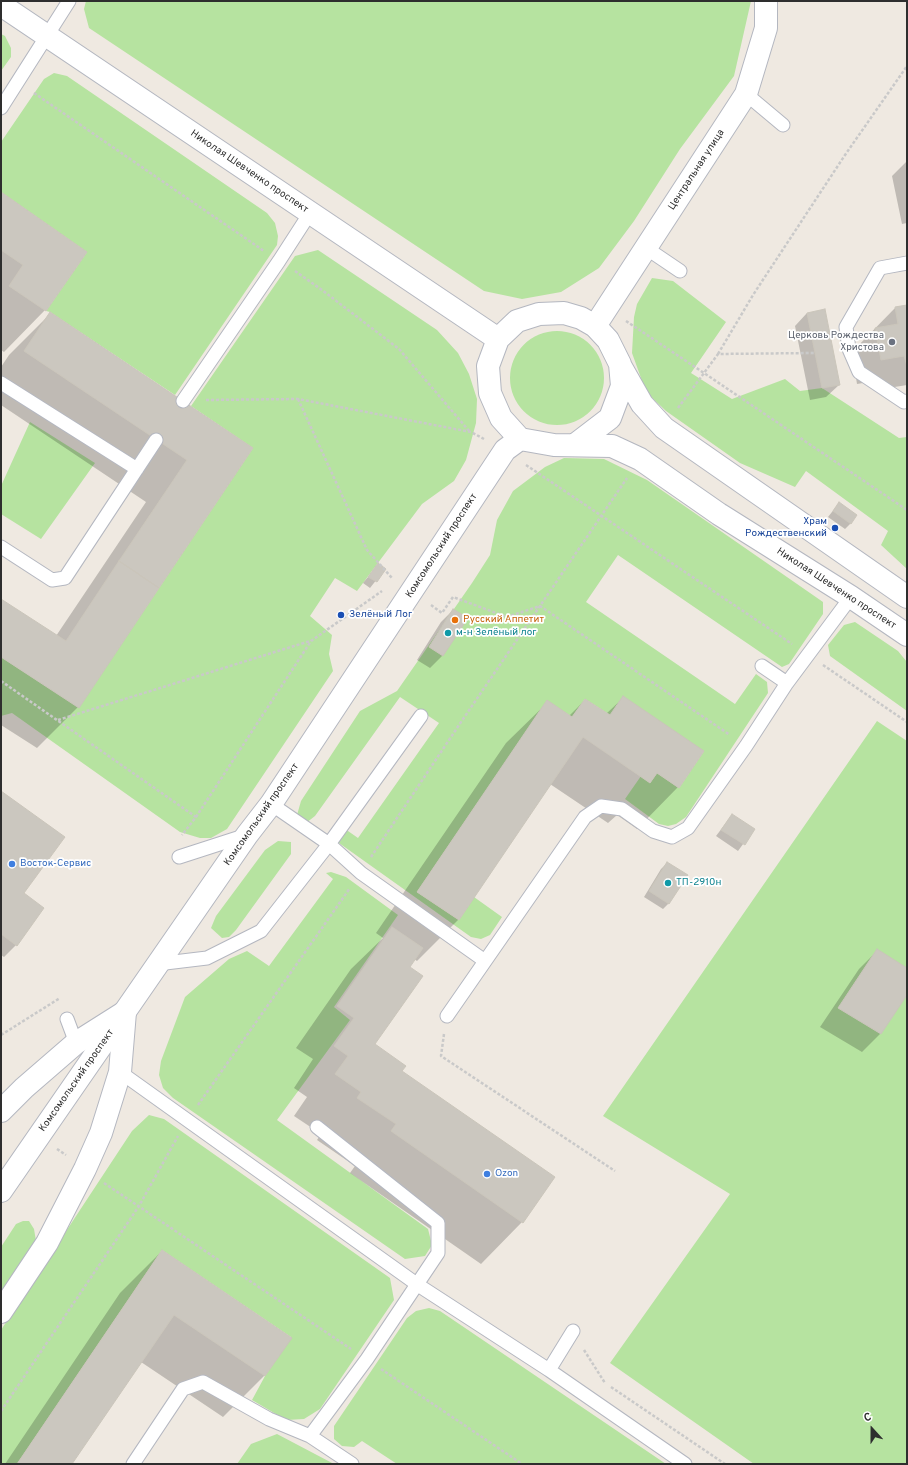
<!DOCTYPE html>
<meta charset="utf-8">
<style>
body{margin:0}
#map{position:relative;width:908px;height:1465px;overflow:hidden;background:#efe9e1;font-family:Overpass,sans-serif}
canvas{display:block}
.frame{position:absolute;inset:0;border:2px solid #2e2e2e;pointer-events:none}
.north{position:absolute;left:852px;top:1409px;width:40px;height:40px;-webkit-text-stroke:3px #fff;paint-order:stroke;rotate:339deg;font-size:11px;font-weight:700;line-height:16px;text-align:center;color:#2e2e2e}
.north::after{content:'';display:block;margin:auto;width:14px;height:18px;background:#2e2e2e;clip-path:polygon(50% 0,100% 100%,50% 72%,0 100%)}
</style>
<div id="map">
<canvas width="908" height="1465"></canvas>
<div class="frame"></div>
<div class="north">С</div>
</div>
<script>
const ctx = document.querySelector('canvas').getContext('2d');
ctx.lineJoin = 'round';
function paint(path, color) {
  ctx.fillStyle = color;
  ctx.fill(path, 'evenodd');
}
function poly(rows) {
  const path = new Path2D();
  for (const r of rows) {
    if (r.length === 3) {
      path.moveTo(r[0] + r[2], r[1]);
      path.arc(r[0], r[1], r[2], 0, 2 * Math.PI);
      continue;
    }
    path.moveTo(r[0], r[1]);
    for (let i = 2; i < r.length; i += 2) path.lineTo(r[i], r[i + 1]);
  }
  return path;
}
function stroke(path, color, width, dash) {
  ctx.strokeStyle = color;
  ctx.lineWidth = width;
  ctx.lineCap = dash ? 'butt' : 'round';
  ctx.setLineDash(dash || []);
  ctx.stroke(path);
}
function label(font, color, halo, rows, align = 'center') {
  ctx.font = font + ' Overpass,sans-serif';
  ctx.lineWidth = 3.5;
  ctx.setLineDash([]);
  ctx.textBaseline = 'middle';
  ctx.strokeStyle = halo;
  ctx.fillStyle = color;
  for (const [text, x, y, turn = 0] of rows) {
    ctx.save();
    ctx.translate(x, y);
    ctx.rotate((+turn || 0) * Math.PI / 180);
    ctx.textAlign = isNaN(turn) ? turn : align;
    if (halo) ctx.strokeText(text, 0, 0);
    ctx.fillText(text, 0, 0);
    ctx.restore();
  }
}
paint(poly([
 [86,1,751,1,734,76,680,149,634,221,599,268,561,292,522,299,484,291,89,28,84,9],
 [1,34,5,36,11,48,11,57,1,71],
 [54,73,67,76,267,213,275,223,278,236,277,245,175,395,50,312,46,311,87,252,1,192,1,142,44,79],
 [318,250,437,330,458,353,469,374,477,399,476,423,466,460,454,481,422,504,357,591,335,578,310,616,332,635,329,654,333,671,227,829,211,838,200,838,180,832,12,713,1,716,1,657,79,707,253,448,191,406,295,256],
 [652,278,673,281,726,322,691,373,732,399,785,379,800,391,822,388,899,438,907,437,907,569,881,545,888,531,806,471,795,487,740,463,666,411,646,392,632,353,634,317,637,304],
 [557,378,47],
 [30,422,95,463,41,539,1,514,1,486],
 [564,458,604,459,647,480,823,602,823,614,789,664,782,667,618,555,586,602,735,704,756,674,767,682,768,693,686,817,676,824,668,826,659,824,625,799,641,776,650,783,657,773,679,788,704,751,610,715,585,699,572,717,547,701,417,892,459,920,474,897,502,917,490,935,481,939,471,937,339,843,336,838,338,824,358,838,439,723,400,697,315,816,306,823,297,815,301,801,360,711,397,691,472,583,490,555,497,520,513,491,545,467],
 [855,622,898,651,907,662,907,711,830,656,828,645,844,625],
 [877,721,907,741,907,1464,754,1464,610,1363,730,1194,603,1116],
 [278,841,291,842,291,854,236,930,229,937,222,938,211,928,216,916,265,850],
 [331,872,346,877,398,915,334,1007,350,1020,277,1120,428,1229,432,1245,425,1256,405,1259,173,1098,163,1088,159,1075,161,1061,185,997,229,959,247,951,269,966,333,879,326,873],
 [149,1115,164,1119,390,1278,394,1300,320,1409,304,1419,286,1420,252,1400,265,1376,291,1337,162,1250,17,1464,1,1464,1,1330,132,1131],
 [23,1221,29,1221,34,1229,36,1241,1,1293,1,1247,16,1224],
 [429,1308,440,1311,666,1464,397,1464,362,1441,354,1447,342,1446,334,1439,334,1426,407,1318,416,1311],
 [277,1434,334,1464,237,1464,251,1444]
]), '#b6e3a0');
paint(poly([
 [907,161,907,223,902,224,892,176],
 [1,194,86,252,45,310,4,352,1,350],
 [907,306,907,385,882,389,881,380,857,384,852,352,895,308],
 [807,313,839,385,826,397,810,400,795,326],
 [50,314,252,448,78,707,37,748,1,725,1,600,56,636,146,502,1,405,1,367,9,355],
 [839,503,851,523,845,529,828,517],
 [378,565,385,569,370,588,363,583],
 [453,610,466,619,442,656,430,668,417,660,441,622],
 [623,698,703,751,678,787,637,829,617,815,608,823,550,784,458,920,417,961,414,959,408,967,373,1044,401,1071,522,1222,481,1264,350,1173,355,1166,317,1140,321,1134,294,1116,307,1097,294,1088,313,1059,296,1048,351,969,383,938,376,933,506,743,548,702,569,716,585,700,606,714],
 [1,792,22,893,16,945,4,957,1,955],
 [732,815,754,829,738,851,716,836],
 [667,863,669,903,663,909,644,897,661,869],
 [877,951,907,969,907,993,880,1034,862,1052,820,1027,859,969],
 [162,1251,290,1338,264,1376,223,1417,141,1362,71,1464,5,1464,120,1293]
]), '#0003');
const building = poly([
 [1,192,87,252,46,311,9,286,23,265,1,250,1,192],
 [907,305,907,366,904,356,881,360,875,328,898,324,895,307,907,305],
 [825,309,840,385,822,388,807,313,825,309],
 [50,312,253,448,159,588,119,561,187,460,24,351,50,312],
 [839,502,857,515,851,524,833,511,839,502],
 [119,561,159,588,79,708,1,657,1,599,66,641,119,561],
 [378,563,386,569,377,582,368,577,378,563],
 [453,609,468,618,443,656,429,647,453,609],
 [623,696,704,751,679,788,657,773,650,783,583,737,459,920,417,892,547,700,572,717,585,699,610,715,623,696],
 [1,791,65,837,24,893,44,908,17,946,1,934,1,791],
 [732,814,755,829,745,845,721,830,732,814],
 [667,862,688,875,669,904,649,891,667,862],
 [392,927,423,948,410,967,423,976,375,1044,406,1066,402,1071,555,1177,523,1223,391,1131,396,1124,357,1098,361,1092,335,1074,348,1056,334,1046,354,1018,337,1006,392,927],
 [877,949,907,968,907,995,881,1034,838,1008,877,949],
 [162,1250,292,1338,265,1376,174,1315,72,1464,17,1464,162,1250]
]);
paint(building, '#cbc7bf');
stroke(building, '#cac5ba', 1);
const service = poly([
 [746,94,783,125],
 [1,108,69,1],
 [646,248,680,271],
 [907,263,880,268,846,327,849,349,859,372,904,402,907,401],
 [1,383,137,469],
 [183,401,279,261,310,213],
 [1,547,52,580,65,578,156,440],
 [762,666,787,683],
 [271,804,329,844,361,873,485,961],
 [179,857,247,835],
 [157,964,207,958,261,931,329,844,421,716],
 [447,1016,585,817,601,806,622,809,653,831,672,837,688,828,746,746,787,683,851,597],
 [67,1019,76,1043],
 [120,1072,418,1285,549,1370,685,1464],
 [549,1370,573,1331],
 [310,1436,367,1359,438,1253,438,1223,317,1127],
 [133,1464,183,1389,203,1382,269,1419,310,1436,352,1464]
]);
const tertiary = poly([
 [595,326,746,94,766,28,766,1],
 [1,1111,24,1088,76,1043,125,1012],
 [1,1312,47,1243,85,1169,101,1133,120,1072,125,1012]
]);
const secondary = poly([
 [1,5,498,339],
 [621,367,642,404,664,428,907,597],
 [576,444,610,418,622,386,620,364,608,340,595,326,581,318,564,313,539,314,517,321,498,339,488,366,490,393,501,418,520,439,554,445,612,446,640,459,719,514,851,597,907,635],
 [1,1191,247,835,271,804,505,450,520,439]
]);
stroke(service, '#b4b7c0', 15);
stroke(tertiary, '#b4b7c0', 24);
stroke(secondary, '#b4b7c0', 24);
stroke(poly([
 [34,93,264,251],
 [295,271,322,290,399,349,470,432],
 [626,321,704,373,718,354,815,353],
 [868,346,874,345],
 [718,354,753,295,845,155,907,66],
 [298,399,367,550,392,578],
 [206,400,298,399,471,432,484,439],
 [678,408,704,373,907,510],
 [526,465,792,644],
 [431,605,442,613,453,597,507,617,540,606,730,735],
 [823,665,907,722],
 [1,681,196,817,182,835],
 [58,720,310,641],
 [196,817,311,641,382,591],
 [371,857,459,725,627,478],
 [444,1034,441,1056,615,1171],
 [1,1035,60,998],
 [198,1105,350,888],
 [57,1149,66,1155],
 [104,1183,351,1349],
 [584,1350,605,1383],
 [381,1369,522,1464],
 [611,1387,725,1464],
 [1,1411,139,1206,178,1136]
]), '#c9c9c9', 2.5, [3, 2]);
stroke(service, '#fff', 13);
stroke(tertiary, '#fff', 22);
stroke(secondary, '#fff', 22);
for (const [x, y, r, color] of [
 [892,342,4,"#6b7280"],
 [835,528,4,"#1a4fb4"],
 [341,615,4,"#1a4fb4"],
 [455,620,4,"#e8710a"],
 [448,633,4,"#0f9aa8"],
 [12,864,4,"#3f7fe0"],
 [668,883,4,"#0f9aa8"],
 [487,1174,4,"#3f7fe0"]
]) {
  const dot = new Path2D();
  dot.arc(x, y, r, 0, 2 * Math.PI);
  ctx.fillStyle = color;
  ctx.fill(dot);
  stroke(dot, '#fff', 1.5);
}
label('10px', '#2e2e2e', '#fff', [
 ["Центральная улица",697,170,-57],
 ["Николая Шевченко проспект",249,172,34],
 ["Комсомольский проспект",442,546,-57],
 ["Николая Шевченко проспект",836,589,33],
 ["Комсомольский проспект",262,815,-55],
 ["Комсомольский проспект",77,1081,-55]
]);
label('10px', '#5b616d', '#fff', [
 ["Церковь Рождества",884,336],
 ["Христова",884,348]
], 'right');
label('10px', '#164399', '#fff', [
 ["Храм",827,522],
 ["Рождественский",827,534],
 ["Зелёный Лог",349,615,"left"]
], 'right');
label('10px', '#c56008', '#fff', [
 ["Русский Аппетит",463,620]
], 'left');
label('10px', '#0d838f', '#fff', [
 ["м-н Зелёный лог",456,633],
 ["ТП-2910н",676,883]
], 'left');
label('10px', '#366cbe', '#fff', [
 ["Восток-Сервис",20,864],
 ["Ozon",495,1174]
], 'left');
</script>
